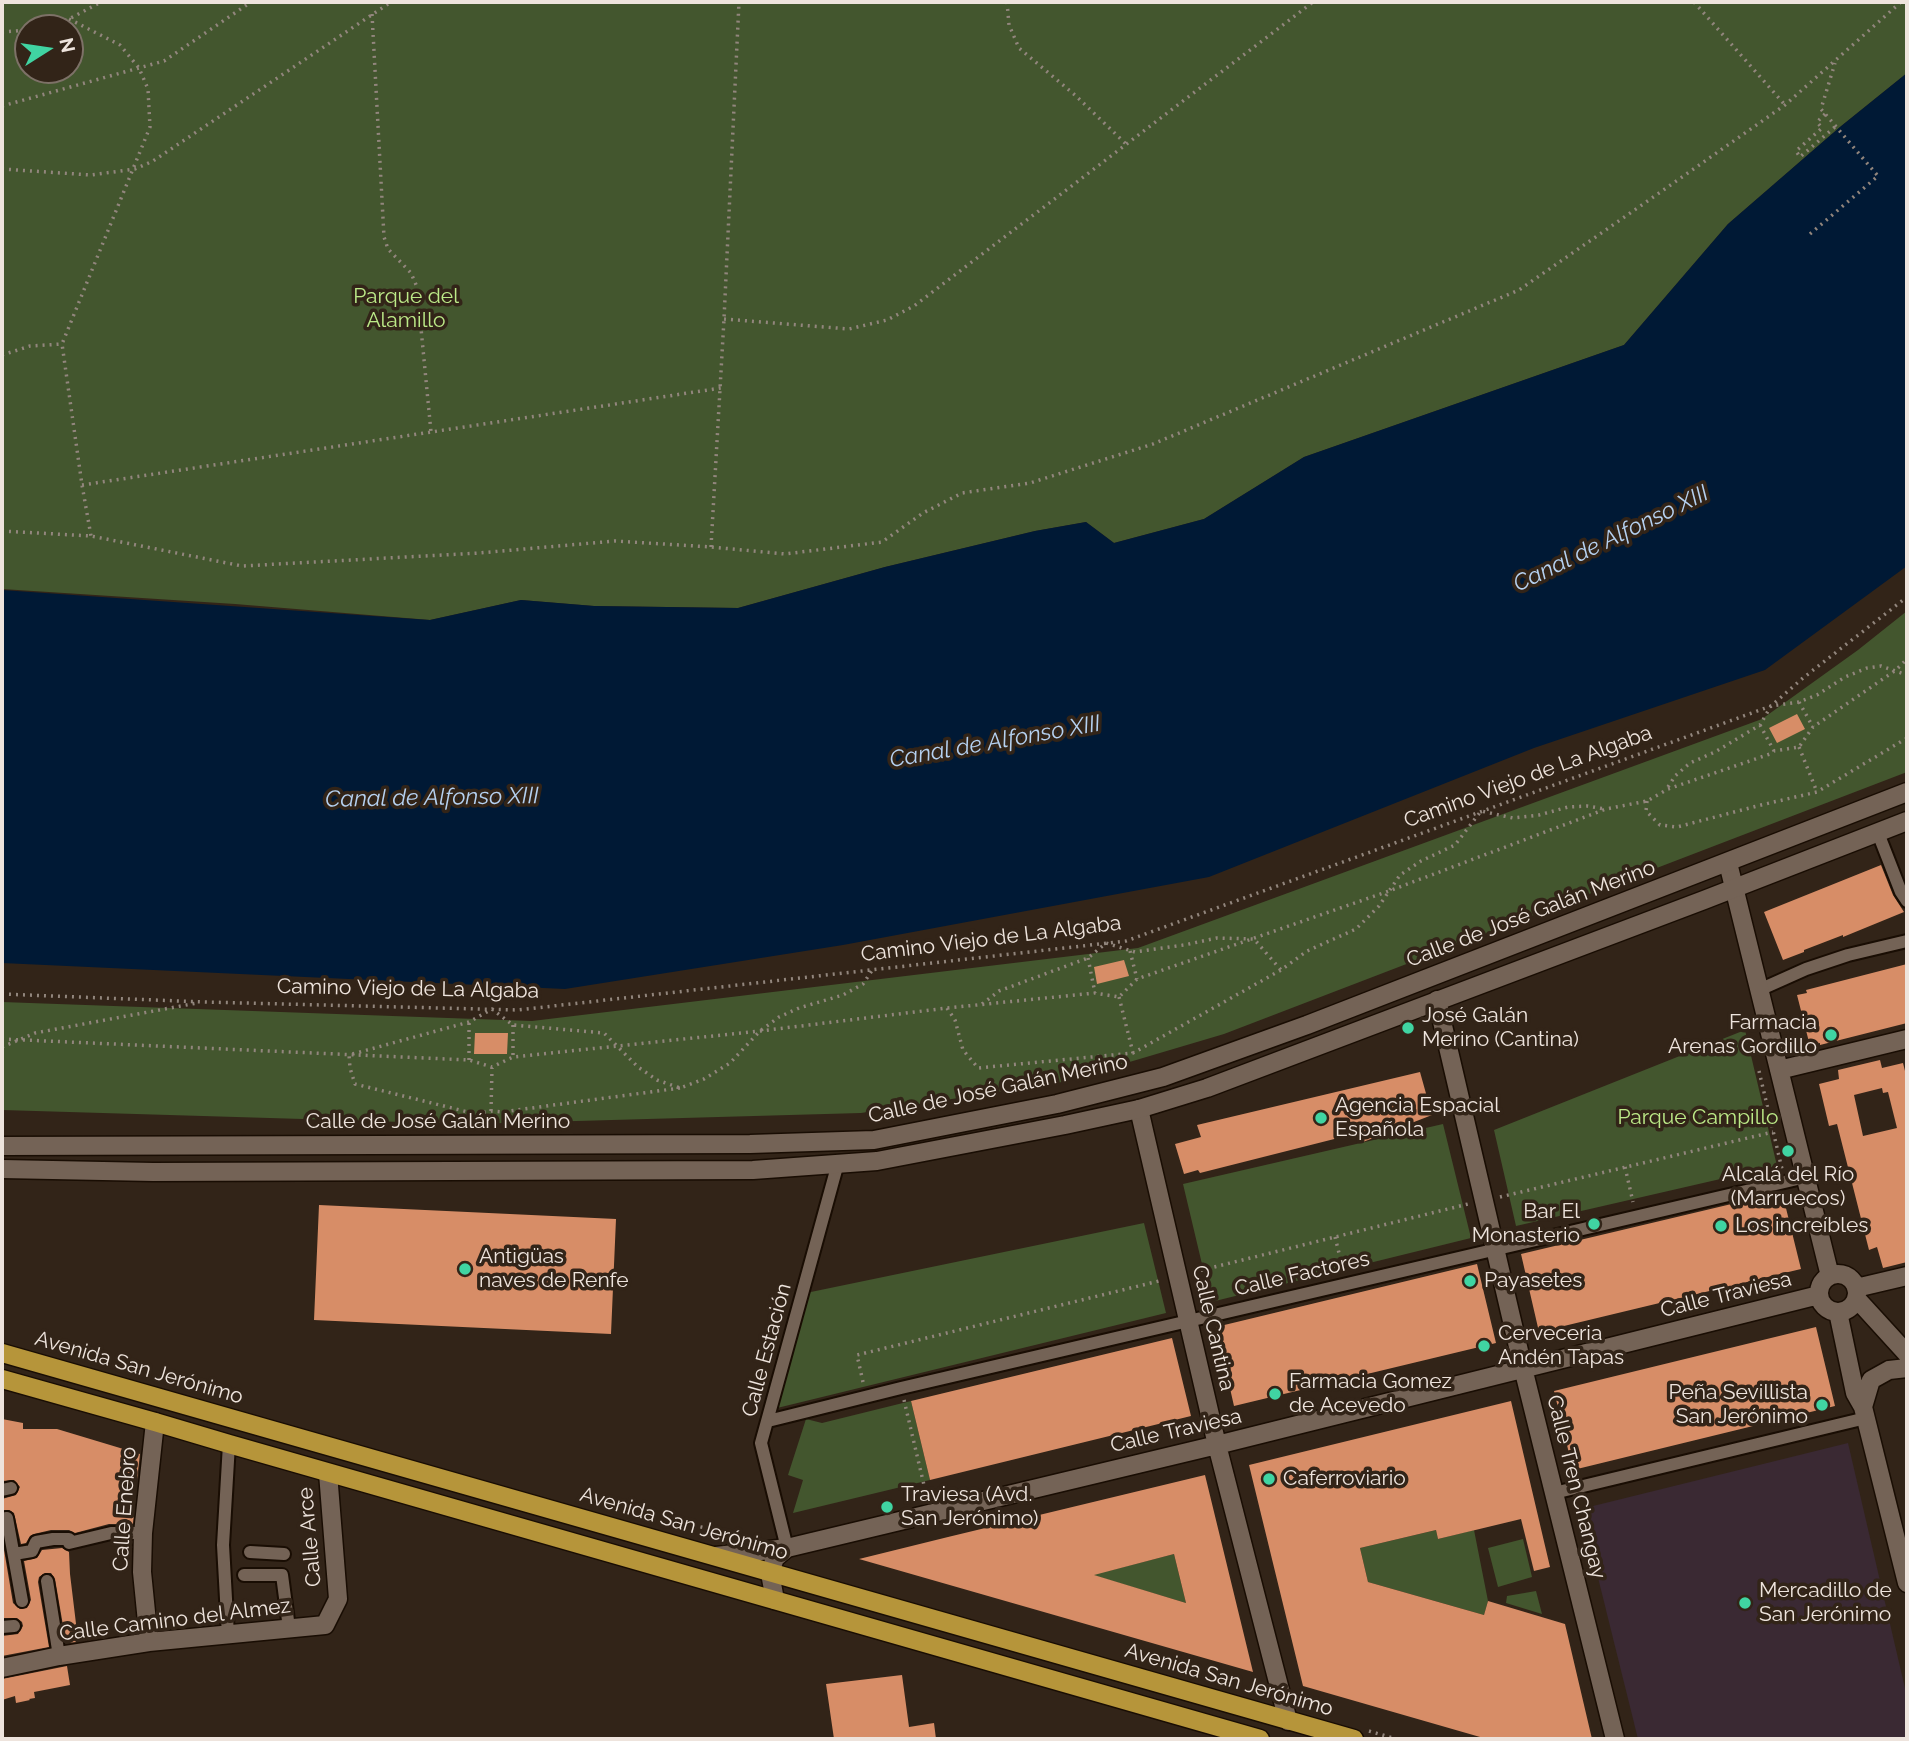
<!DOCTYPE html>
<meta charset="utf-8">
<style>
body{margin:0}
#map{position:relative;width:1909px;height:1741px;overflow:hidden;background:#322418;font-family:Raleway,sans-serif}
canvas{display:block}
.frame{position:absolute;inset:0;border:4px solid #eee4dd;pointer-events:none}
.north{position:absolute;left:14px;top:14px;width:70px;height:70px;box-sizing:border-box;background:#322418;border:2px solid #7d7167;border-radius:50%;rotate:78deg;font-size:19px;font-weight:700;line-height:28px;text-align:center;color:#eee4dd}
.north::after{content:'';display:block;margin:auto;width:24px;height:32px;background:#40d4a2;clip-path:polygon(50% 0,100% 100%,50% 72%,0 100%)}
</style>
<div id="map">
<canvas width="1909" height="1741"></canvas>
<div class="frame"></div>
<div class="north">N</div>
</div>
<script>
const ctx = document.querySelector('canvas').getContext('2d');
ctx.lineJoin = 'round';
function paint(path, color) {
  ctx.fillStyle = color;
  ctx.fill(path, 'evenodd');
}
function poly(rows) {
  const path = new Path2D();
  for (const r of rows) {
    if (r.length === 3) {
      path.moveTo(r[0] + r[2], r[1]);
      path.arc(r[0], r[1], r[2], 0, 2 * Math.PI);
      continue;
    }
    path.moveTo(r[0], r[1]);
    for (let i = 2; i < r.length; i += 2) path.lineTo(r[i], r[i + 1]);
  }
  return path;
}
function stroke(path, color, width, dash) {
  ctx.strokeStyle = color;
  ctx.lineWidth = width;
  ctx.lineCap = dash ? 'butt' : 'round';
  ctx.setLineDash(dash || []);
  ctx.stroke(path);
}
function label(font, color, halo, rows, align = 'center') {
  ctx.font = font + ' Raleway,sans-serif';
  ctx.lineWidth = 7;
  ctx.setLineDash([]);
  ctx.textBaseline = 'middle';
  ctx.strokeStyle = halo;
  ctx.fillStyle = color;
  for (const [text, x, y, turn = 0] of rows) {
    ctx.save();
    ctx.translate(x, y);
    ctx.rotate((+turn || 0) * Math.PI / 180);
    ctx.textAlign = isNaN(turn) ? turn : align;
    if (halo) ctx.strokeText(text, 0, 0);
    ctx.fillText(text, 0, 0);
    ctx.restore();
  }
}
paint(poly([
 [1848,1443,1907,1697,1907,1739,1638,1739,1581,1509]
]), '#3a2933');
paint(poly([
 [2,2,1907,2,1907,73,1840,127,1728,224,1624,345,1304,457,1204,519,1114,543,1086,522,1035,531,885,567,738,608,594,606,521,600,430,620,235,604,2,589],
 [28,28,70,28,70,70,28,70],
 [1907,611,1907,772,1224,1034,1062,1082,861,1113,470,1124,2,1110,2,1002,532,1021,1138,948,1762,719,1858,650],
 [1745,1030,1777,1166,1516,1226,1494,1130],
 [1443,1124,1471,1238,1211,1302,1183,1184],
 [1144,1223,1166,1313,773,1409,806,1293],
 [911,1401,930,1480,793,1513,803,1480,788,1475,806,1419,822,1423],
 [1436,1530,1438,1539,1474,1530,1488,1601,1484,1615,1368,1582,1360,1548],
 [1523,1539,1532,1577,1498,1587,1488,1548],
 [1174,1554,1186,1603,1089,1574,1112,1570],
 [1536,1591,1542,1614,1506,1603,1507,1596]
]), '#43562e');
paint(poly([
 [1907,73,1907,566,1765,670,1534,748,1209,877,843,945,565,989,2,963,2,590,430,620,521,600,594,606,738,608,885,567,1035,531,1086,522,1114,543,1204,519,1304,457,1624,345,1728,224,1840,127]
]), '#001935');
paint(poly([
 [1797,714,1805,729,1777,743,1769,728],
 [1881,865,1893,895,1904,912,1843,937,1843,935,1804,950,1804,952,1783,960,1764,912],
 [1124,960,1129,976,1097,984,1094,967],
 [1907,964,1907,1023,1820,1045,1820,1043,1810,1046,1797,995,1807,993,1806,990],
 [475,1033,508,1033,507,1054,474,1054],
 [1880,1060,1882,1068,1903,1063,1907,1079,1907,1262,1883,1268,1877,1247,1869,1250,1837,1124,1829,1126,1819,1084,1839,1079,1838,1070],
 [1882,1088,1883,1093,1888,1092,1897,1128,1863,1136,1854,1095],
 [1420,1072,1432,1115,1363,1142,1358,1133,1200,1173,1198,1170,1184,1174,1175,1144,1201,1137,1197,1125],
 [1782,1192,1801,1269,1539,1332,1521,1254],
 [319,1205,616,1219,611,1334,314,1320],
 [1477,1264,1496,1343,1234,1406,1216,1327],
 [1816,1327,1835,1406,1573,1470,1554,1391],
 [1172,1338,1191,1416,930,1480,911,1401],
 [1511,1401,1550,1567,1534,1571,1521,1519,1438,1539,1436,1530,1360,1548,1368,1582,1484,1615,1488,1601,1565,1624,1592,1739,1487,1739,1303,1686,1249,1465],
 [2,1419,23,1423,23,1429,57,1429,140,1454,137,1479,122,1478,120,1513,134,1513,133,1524,109,1524,75,1533,69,1530,51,1530,34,1534,30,1536,26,1543,21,1544,14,1513,9,1510,2,1510,2,1499,16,1495,20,1487,14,1480,2,1481],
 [1205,1475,1253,1672,859,1559,948,1537],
 [1174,1554,1186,1603,1094,1575],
 [2,1538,13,1603,20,1609,27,1608,31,1600,24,1561,37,1558,42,1550,62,1548,69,1552,70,1574,77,1632,75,1633,76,1642,66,1643,55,1579,51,1573,45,1573,39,1577,38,1582,49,1647,2,1656,2,1636,18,1634,23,1626,22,1622,17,1618,2,1618],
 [67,1666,70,1685,34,1692,35,1698,29,1699,30,1700,16,1703,15,1696,2,1700,2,1679],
 [902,1675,909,1727,934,1723,936,1739,834,1739,826,1684]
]), '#d78d67');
const pedestrian = poly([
 [1878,833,1901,892,1907,901],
 [1759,990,1806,969,1848,955,1907,941],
 [768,1421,901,1388,1806,1177],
 [2,1490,11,1488],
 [1554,1493,1866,1418],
 [2,1519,7,1518,22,1601],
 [787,1548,761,1443,838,1163],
 [250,1552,284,1554],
 [14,1554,32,1551,36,1542,53,1539,69,1539,69,1543,111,1533,143,1533],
 [244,1575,282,1575,289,1628],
 [47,1581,59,1656],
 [2,1627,14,1626],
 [228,1635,223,1545,229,1444]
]);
const minor = poly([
 [1728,863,1830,1276],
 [1437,1000,1523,1368,1615,1739],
 [1779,1070,1907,1039],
 [1139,1109,1217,1445,1288,1721],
 [1838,1293,19],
 [1856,1288,1907,1276],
 [1856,1298,1907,1354],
 [1838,1312,1855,1393,1863,1407,1907,1583],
 [1863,1407,1871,1380,1889,1370,1907,1368],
 [716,1556,787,1548,1217,1445,1819,1295],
 [775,1600,770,1573,775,1558,787,1548],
 [149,1642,142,1572,143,1533,155,1422],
 [2,1668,59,1656,149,1642,325,1625,338,1599,328,1473]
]);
const secondary = poly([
 [2,1146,750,1144,874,1140,1057,1104,1163,1077,1307,1025,1907,792],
 [2,1169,153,1172,753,1170,877,1161,1065,1125,1139,1109,1207,1088,1704,900,1907,821]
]);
const primary = poly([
 [2,1353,1354,1739],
 [2,1379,155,1422,229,1444,1260,1739]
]);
stroke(pedestrian, '#190d03', 16);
stroke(minor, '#190d03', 21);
stroke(secondary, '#190d03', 21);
stroke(primary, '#190d03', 21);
stroke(poly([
 [1007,2,1009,25,1019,48,1075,95,1126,144],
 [1694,2,1785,105],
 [372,14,384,237,388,249,411,273,417,287,431,432],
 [69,19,120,45,139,68,148,89,150,127,62,344,82,485,91,536],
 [38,28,52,25,69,19,101,2],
 [2,32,28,30],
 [2,106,164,61,251,2],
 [1825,114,1817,122,1822,128,1796,151,1800,157,1836,126],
 [2,169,91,175,135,169,153,161,391,2],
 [1810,234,1878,176,1821,109,1835,63],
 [724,319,849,329,887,320,914,306,1313,2],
 [2,355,30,346,62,344],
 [82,485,721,388],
 [2,531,91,536,242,566,479,553,615,541,711,547,785,554,882,542,923,513,962,493,1030,483,1153,444,1519,290,1675,182,1785,105,1901,2],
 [711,547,724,319,739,2],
 [1799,702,1813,727],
 [1760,725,1774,751],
 [1799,747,1817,792],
 [1668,787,1675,776,1690,763,1715,752,1760,725,1771,706,1799,702,1817,695,1845,677,1867,668,1881,666,1907,675],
 [1647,801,1646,811,1660,825,1677,827,1761,805,1817,792,1907,738],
 [1130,951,1137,979],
 [1088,958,1095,993],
 [2,994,205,1002,518,1010,1126,941,1771,706,1803,678,1907,597],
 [1119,997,1133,1053],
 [982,1004,999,991,1088,958,1106,943,1135,952,1184,945,1217,938,1254,939,1281,970],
 [947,1008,955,1020,963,1050,978,1068,1133,1053,1281,970,1307,951,1356,929,1379,906,1400,875,1421,861,1455,845,1481,811,1513,818,1539,815,1568,807,1587,806,1605,809],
 [513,1025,513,1057],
 [2,1039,469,1060,492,1067,513,1057,760,1031,947,1008,1095,993,1119,997,1137,979,1389,891,1606,809,1647,801,1668,789,1770,754,1774,751,1799,747,1813,727,1896,670,1907,659],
 [2,1047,35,1033,197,1003],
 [469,1060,469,1023],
 [1759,1071,1782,1169],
 [680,1088,502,1112,491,1111,476,1114,355,1084,350,1068,349,1055,469,1022,492,1009,513,1025,604,1033,638,1067,657,1080,680,1088,704,1079,730,1063,760,1031,779,1017,799,1008,843,995,863,984,873,969],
 [491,1111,492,1068],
 [1625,1167,1633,1202],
 [1500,1197,1773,1132],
 [1335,1237,1343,1269],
 [1194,1272,1468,1204],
 [863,1382,857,1355,1163,1280],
 [904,1400,927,1498],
 [680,1528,692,1525,737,1535],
 [1369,1731,1396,1739]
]), '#92867d', 3.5, [2, 5]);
stroke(pedestrian, '#746356', 12);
stroke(minor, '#746356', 18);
stroke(secondary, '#746356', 18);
stroke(primary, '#b6953a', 18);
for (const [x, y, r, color] of [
 [1408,1028,7,"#40d4a2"],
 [1831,1035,7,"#40d4a2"],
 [1321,1118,7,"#40d4a2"],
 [1788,1151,7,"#40d4a2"],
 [1594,1224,7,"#40d4a2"],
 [1721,1226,7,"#40d4a2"],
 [465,1269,7,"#40d4a2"],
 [1470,1281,7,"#40d4a2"],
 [1484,1346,7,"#40d4a2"],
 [1275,1394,7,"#40d4a2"],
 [1822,1405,7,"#40d4a2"],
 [1269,1479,7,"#40d4a2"],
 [887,1507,7,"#40d4a2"],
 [1745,1603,7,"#40d4a2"]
]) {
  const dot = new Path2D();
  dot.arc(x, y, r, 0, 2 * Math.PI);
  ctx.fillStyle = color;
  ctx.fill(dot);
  stroke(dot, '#322418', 2.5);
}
label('21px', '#bcea88', '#322418', [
 ["Parque del",406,297],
 ["Alamillo",406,321],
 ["Parque Campillo",1698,1118]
]);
label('21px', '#eee4dd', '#322418', [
 ["Camino Viejo de La Algaba",1528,777,-20],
 ["Calle de José Galán Merino",1531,914,-21],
 ["Camino Viejo de La Algaba",991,939,-7],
 ["Camino Viejo de La Algaba",408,989,1],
 ["Calle de José Galán Merino",998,1089,-12],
 ["Calle de José Galán Merino",438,1122],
 ["Calle Factores",1302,1274,-13],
 ["Calle Traviesa",1726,1295,-14],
 ["Calle Cantina",1213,1328,77],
 ["Calle Estación",767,1350,-75],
 ["Avenida San Jerónimo",139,1368,16],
 ["Calle Traviesa",1176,1431,-13],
 ["Calle Tren Changay",1576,1487,76],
 ["Calle Enebro",125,1509,-86],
 ["Avenida San Jerónimo",684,1524,16],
 ["Calle Arce",310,1537,-95],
 ["Calle Camino del Almez",175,1620,-7],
 ["Avenida San Jerónimo",1229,1680,16]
]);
label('21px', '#eee4dd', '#322418', [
 ["José Galán",1422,1016],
 ["Merino (Cantina)",1422,1040],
 ["Farmacia",1817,1023,"right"],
 ["Arenas Gordillo",1817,1047,"right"],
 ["Agencia Espacial",1335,1106],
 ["Española",1335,1130],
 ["Alcalá del Río",1788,1175,"center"],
 ["(Marruecos)",1788,1199,"center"],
 ["Bar El",1580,1212,"right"],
 ["Monasterio",1580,1236,"right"],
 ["Los increíbles",1735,1226],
 ["Antigüas",479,1257],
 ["naves de Renfe",479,1281],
 ["Payasetes",1484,1281],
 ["Cerveceria",1498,1334],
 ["Andén Tapas",1498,1358],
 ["Farmacia Gomez",1289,1382],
 ["de Acevedo",1289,1406],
 ["Peña Sevillista",1808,1393,"right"],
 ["San Jerónimo",1808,1417,"right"],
 ["Caferroviario",1283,1479],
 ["Traviesa (Avd.",901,1495],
 ["San Jerónimo)",901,1519],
 ["Mercadillo de",1759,1591],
 ["San Jerónimo",1759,1615]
], 'left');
label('italic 23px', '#b5d1f1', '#322418', [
 ["Canal de Alfonso XIII",1611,539,-26],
 ["Canal de Alfonso XIII",995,742,-10],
 ["Canal de Alfonso XIII",432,798,-1]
]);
</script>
